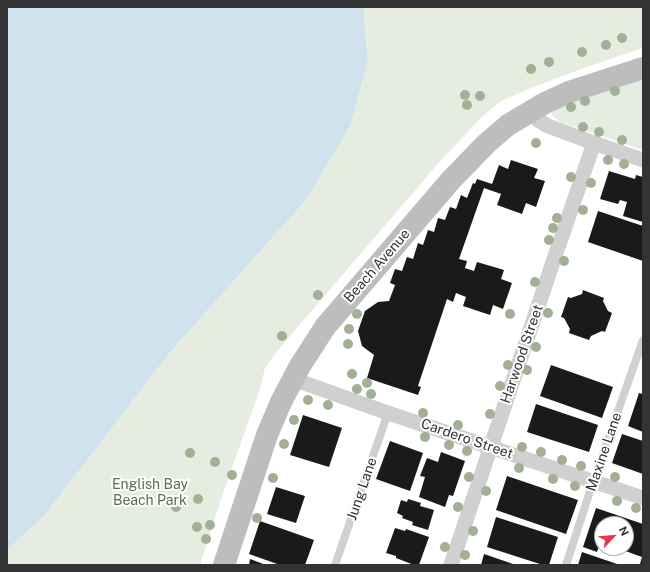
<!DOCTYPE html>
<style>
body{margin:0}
#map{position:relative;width:650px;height:572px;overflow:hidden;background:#fff;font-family:"Public Sans",sans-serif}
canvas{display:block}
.frame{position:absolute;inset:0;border:8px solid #333;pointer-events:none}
.north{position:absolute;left:594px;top:516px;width:40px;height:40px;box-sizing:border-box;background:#fff;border:1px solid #adadad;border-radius:50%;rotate:64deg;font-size:11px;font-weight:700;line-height:16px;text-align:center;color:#333}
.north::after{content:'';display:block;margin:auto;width:14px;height:18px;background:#e63946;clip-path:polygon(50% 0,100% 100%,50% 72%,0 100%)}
</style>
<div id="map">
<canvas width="650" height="572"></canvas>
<div class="frame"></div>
<div class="north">N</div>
</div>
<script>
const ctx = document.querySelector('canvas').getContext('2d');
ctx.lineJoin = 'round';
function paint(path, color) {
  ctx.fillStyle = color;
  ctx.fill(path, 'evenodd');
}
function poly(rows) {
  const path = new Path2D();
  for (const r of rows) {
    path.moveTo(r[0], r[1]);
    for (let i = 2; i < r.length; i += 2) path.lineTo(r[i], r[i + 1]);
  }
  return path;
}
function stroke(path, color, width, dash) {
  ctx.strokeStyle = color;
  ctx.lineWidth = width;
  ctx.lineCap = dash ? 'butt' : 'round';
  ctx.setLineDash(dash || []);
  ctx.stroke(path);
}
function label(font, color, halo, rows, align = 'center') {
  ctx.font = font + ' "Public Sans",sans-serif';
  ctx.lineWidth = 4;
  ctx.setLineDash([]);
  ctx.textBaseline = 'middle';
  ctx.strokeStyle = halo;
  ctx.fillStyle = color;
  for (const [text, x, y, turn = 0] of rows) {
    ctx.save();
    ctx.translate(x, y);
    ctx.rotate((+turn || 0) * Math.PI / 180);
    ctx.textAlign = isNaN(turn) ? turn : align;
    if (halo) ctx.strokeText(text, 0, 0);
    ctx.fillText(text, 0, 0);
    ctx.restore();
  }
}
paint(poly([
 [364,7,643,7,643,48,581,69,531,88,501,101,483,116,442,159,278,350,265,368,260,389,224,490,200,565,7,565,7,550,44,516,172,350,306,200,350,127,368,61,364,20],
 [643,76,643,150,560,122,552,115,551,110]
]), '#e6ecdf');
paint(poly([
 [7,7,364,7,364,20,368,61,350,127,306,200,172,350,44,516,7,550]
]), '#cfe2ee');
paint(poly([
 [511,160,538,169,534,178,545,181,536,207,526,203,522,214,497,205,501,194,484,188,459,259,467,261,465,268,474,271,477,262,504,270,501,279,512,283,503,309,493,305,490,315,463,306,466,297,456,293,453,302,447,299,418,386,421,387,418,395,367,378,374,355,362,346,358,331,365,311,378,302,389,301,395,285,390,283,395,269,402,271,407,257,413,259,418,243,423,245,428,230,434,232,438,218,445,220,450,207,456,209,461,195,467,198,473,183,475,184,477,179,492,184,499,165,508,169],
 [609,171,635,179,636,175,643,177,643,222,623,216,627,202,620,200,618,204,600,199],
 [598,211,643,226,643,261,588,242],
 [583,290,604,298,603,301,608,311,612,313,605,332,602,331,591,336,589,340,569,333,570,329,564,318,561,317,568,297,571,298,582,294],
 [551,365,613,387,602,418,540,396],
 [639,393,643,394,643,432,628,426],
 [536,404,598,425,589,452,527,432],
 [303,415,342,428,329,467,290,455],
 [622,434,643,441,643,474,612,463],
 [390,441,423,453,410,491,376,479],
 [441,452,465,461,453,496,449,495,445,507,419,497,425,477,420,476,427,458,438,462],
 [507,476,578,500,566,534,496,510],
 [276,487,305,496,296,523,267,514],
 [408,499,421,503,420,506,434,510,428,530,412,525,413,522,402,518,403,516,397,513,401,500,407,502],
 [596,508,643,524,643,565,640,564,642,557,617,548,626,548,626,524,602,524,602,543,600,543,597,552,583,547],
 [496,517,558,537,549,565,543,565,487,547],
 [260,521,314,540,305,565,280,565,249,554],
 [395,528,405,531,406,529,429,537,419,565,414,565,396,558,396,556,386,553],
 [582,552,620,565,578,565],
 [484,554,516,565,481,565],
 [250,559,266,565,249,565]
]), '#1a1a1a');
stroke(poly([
 [335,565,388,413],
 [566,565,593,482,643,340]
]), '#d0d0d0', 8);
stroke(poly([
 [529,111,538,120,548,126,594,143,643,160],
 [293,379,388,413,643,498],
 [451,565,555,256,594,143]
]), '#d0d0d0', 15);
stroke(poly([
 [224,565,267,435,281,402,300,366,325,327,451,180,487,143,508,125,545,103,569,92,643,68]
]), '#bdbdbd', 22);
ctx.fillStyle = '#a2b095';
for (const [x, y] of [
 [622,38],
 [606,45],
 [582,52],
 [549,62],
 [531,69],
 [615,91],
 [465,95],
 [480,96],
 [585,101],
 [467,105],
 [571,107],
 [583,127],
 [599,132],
 [622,140],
 [536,143],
 [608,160],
 [624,164],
 [571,177],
 [591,183],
 [583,210],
 [557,218],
 [553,228],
 [549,240],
 [564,261],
 [535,282],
 [318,295],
 [548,313],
 [357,314],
 [510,314],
 [349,329],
 [282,336],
 [348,344],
 [536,347],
 [508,365],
 [527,370],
 [352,374],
 [367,383],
 [500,386],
 [357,389],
 [371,394],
 [308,400],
 [328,405],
 [423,413],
 [490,414],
 [294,420],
 [458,425],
 [425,437],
 [284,444],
 [449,445],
 [522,447],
 [467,451],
 [541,452],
 [190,453],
 [562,460],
 [215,462],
 [581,466],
 [519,468],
 [232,475],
 [469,477],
 [615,477],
 [273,478],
 [553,479],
 [575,486],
 [486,491],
 [198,499],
 [617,501],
 [176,507],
 [458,507],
 [636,508],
 [257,518],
 [210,525],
 [197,527],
 [473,531],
 [206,539],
 [445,547],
 [465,555]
]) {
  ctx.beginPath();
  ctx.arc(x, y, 5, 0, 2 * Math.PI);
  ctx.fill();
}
label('14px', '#333', '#fff', [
 ["Beach Avenue",377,266,-49],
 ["Harwood Street",522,354,-71],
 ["Cardero Street",467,439,19],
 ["Maxine Lane",604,452,-71],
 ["Jung Lane",362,489,-71]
]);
label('14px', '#56703f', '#fff', [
 ["English Bay",150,485],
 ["Beach Park",150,501]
]);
</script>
